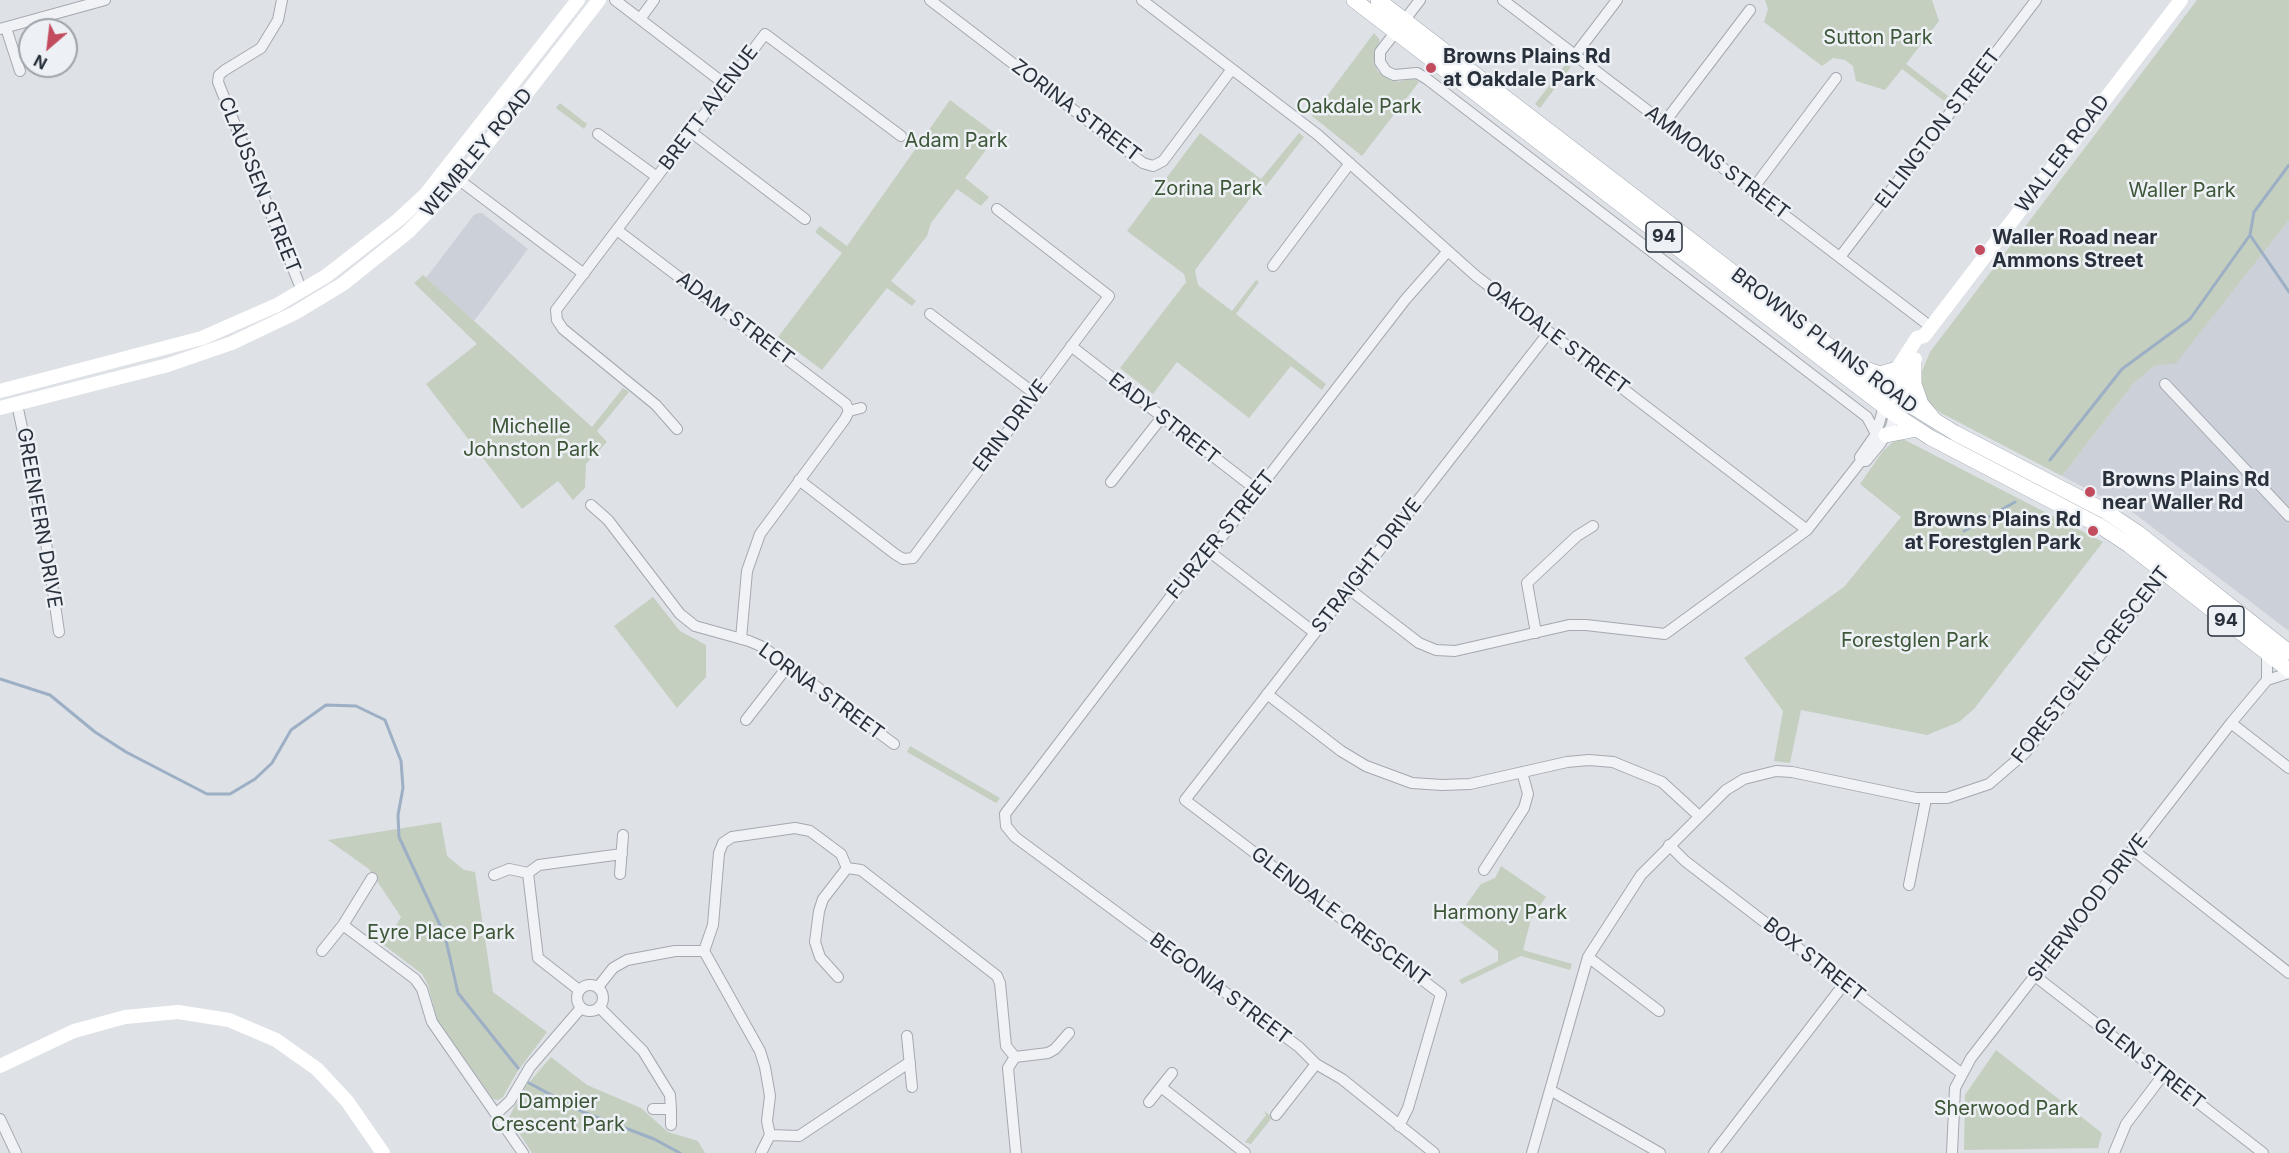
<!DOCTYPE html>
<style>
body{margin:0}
#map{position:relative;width:2289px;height:1153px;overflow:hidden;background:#dee1e6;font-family:Inter,sans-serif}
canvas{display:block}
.north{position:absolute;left:18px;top:18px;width:60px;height:60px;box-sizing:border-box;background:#edf0f4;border:2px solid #9ea3aa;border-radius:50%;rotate:208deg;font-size:16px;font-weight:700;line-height:24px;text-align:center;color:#28303c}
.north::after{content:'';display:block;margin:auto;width:21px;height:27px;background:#c24c5e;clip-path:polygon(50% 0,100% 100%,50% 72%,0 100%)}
</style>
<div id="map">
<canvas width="2289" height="1153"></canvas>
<div class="north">N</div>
</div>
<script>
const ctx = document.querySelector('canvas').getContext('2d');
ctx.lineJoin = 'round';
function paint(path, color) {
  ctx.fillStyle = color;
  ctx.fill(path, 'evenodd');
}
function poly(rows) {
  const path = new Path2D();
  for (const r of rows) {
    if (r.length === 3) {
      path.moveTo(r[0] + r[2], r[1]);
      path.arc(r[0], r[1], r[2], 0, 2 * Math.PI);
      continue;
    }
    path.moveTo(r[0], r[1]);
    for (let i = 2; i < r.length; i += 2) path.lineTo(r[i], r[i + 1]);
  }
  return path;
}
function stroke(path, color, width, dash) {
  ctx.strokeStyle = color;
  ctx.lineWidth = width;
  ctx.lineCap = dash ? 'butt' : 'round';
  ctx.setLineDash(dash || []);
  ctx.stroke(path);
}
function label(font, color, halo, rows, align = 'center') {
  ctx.font = font + ' Inter,sans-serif';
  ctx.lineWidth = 5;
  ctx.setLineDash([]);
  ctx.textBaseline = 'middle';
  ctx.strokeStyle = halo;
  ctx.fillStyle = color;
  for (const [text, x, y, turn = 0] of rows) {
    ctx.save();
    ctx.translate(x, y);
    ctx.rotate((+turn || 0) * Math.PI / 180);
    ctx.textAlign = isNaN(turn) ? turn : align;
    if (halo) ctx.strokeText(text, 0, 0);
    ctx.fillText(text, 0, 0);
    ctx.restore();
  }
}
paint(poly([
 [478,213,482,213,528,249,474,321,426,278,474,215],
 [2289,220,2289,631,2135,514,2062,476,2133,384,2154,366,2176,362]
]), '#ccd0d8');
paint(poly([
 [1765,0,1932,0,1939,21,1906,64,1948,96,1944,101,1902,69,1885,90,1856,81,1853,66,1845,60,1833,58,1822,66,1764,22,1768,9],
 [2197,0,2289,0,2289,220,2176,363,2154,366,2133,384,2062,476,1941,413,1925,400,1920,376,1930,352],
 [1374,33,1380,40,1375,52,1374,63,1378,72,1398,82,1413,78,1419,82,1362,156,1312,116],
 [1566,64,1571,67,1540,108,1535,104],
 [950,100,997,135,965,178,989,197,981,206,957,189,931,223,927,236,891,281,916,301,912,306,887,288,822,370,778,337,842,253,815,232,820,226,847,246],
 [560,103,587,124,584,129,556,108],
 [1200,133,1261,179,1299,133,1304,137,1266,186,1262,183,1195,270,1198,285,1232,311,1256,280,1259,282,1236,314,1326,384,1322,390,1291,366,1249,418,1177,362,1153,394,1120,368,1186,282,1184,274,1127,231],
 [423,275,592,427,623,388,629,392,597,431,607,442,586,464,585,488,573,500,558,481,522,509,426,384,477,344,414,283],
 [1895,440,1905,440,2103,542,1974,709,1959,722,1927,735,1801,710,1790,763,1774,761,1783,711,1744,658,1844,587,1901,517,1860,484,1883,451],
 [653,597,680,631,706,645,706,677,677,708,614,626],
 [910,746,1000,798,996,803,907,752],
 [441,822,447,856,464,870,475,872,493,992,547,1032,517,1072,503,1097,498,1100,493,1099,437,1019,428,985,422,974,384,945,401,917,369,869,328,840],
 [1501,866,1546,897,1531,919,1523,950,1572,964,1570,970,1521,956,1462,984,1459,980,1498,961,1498,951,1456,919,1481,884,1495,878],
 [1996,1050,2102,1133,2098,1148,1964,1150,1965,1095],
 [551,1057,587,1085,641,1108,668,1132,698,1141,705,1153,532,1153,509,1117,526,1086],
 [1264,1111,1277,1120,1271,1119,1251,1144,1245,1142,1266,1115]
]), '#c4cfc0');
stroke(poly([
 [2289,165,2254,212,2250,235,2289,292],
 [2050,460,2122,369,2190,319,2250,235],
 [1964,531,2015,502],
 [0,679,50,695,95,732,126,752,207,794,230,794,255,779,272,763,291,730,326,705,356,706,385,720,401,761,403,788,398,815,399,837,445,936,458,993,518,1068],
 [529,1083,583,1112,654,1139,680,1153]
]), '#9cafc4', 3);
const street = poly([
 [282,0,278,20,261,48,225,70,219,75,218,82,302,291],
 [615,0,726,85],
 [930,0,1143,163,1153,166,1163,161,1232,69],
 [1142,0,1318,135,1476,276,1807,530],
 [1420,0,1380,52,1380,62,1386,71,1394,75,1417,73,1427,79,1867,417,1876,434],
 [1503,0,1931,327],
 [640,19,654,0],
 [6,28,20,71],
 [0,29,105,0],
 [1575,55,1617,0],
 [1664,123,1750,10],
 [691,132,805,219],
 [598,134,657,177],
 [446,170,584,274],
 [1752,190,1836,78],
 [617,230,846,404,849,411,845,419,760,534,747,571,741,639],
 [1840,257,2036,0],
 [1273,266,1350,163],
 [930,314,1035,394],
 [1071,346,1258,491],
 [2165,384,2289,516],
 [17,404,45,536,59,632],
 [849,411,861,408],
 [677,429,656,405,563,329,557,320,556,310,765,34,901,136],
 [1861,461,1866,461,1880,444,1891,427,1894,414],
 [799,480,895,554,903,559,913,558,1109,296,997,209],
 [1111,482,1162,417],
 [591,505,608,520,680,614,695,626,749,641,763,647,894,744],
 [1210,552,1315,633],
 [1349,589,1419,643,1436,650,1455,651,1569,625,1586,625,1665,634,1807,530,1861,461,1860,457,1876,434,1884,406],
 [1536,633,1527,583,1577,536,1593,526],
 [2267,653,2267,680],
 [1267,694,1341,751,1366,766,1412,783,1442,785,1470,784,1567,762,1589,760,1613,762,1662,782,1699,816],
 [746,720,788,666],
 [2231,723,2289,768],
 [1669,845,1685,861,1961,1073],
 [2133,850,2289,973],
 [1484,870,1524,808,1528,794,1522,772],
 [620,874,623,835],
 [494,875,509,869,528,873],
 [1909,885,1926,799],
 [343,925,415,979,422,989,432,1022,523,1153],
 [322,951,343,925,372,878],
 [1588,957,1659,1011],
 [2035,976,2263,1153],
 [838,977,820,957,815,942,819,911,823,899,847,868],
 [590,998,13],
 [598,987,613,968,627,960,675,951,704,951],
 [579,990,538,958,528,873,539,865,622,854],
 [599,1007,643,1051,670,1095,671,1109],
 [907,1036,912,1087],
 [1015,1057,1048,1053,1055,1049,1069,1033],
 [1161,1087,1245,1153],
 [1550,1090,1660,1153],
 [1149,1102,1172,1073],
 [653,1109,671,1109,671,1125],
 [497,1113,510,1101,530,1067,581,1008],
 [1276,1115,1316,1064],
 [0,1119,16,1153],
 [1399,1126,1408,1108,1441,994,1185,800,1549,332],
 [770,1135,799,1136,910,1062],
 [761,1153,770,1135,767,1121,770,1096,765,1067,760,1051,704,951,713,925,719,853,723,843,732,837,795,828,810,831,841,854,847,868,861,870,997,976,1000,983,1006,1046,1015,1057,1008,1068,1016,1153],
 [1434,1153,1342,1079,1316,1064,1299,1047,1015,837,1006,826,1005,814,1175,591,1210,552,1405,300,1448,251],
 [1532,1153,1588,957,1641,875,1726,790,1744,779,1776,771,1792,772,1916,798,1947,798,1989,784,2025,753,2167,568],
 [1714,1153,1844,984],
 [1952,1153,1955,1088,1971,1058,2231,723,2267,680,2289,673],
 [2114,1153,2126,1124,2163,1075]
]);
const primary = poly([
 [1354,0,1894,414,1931,438,2100,526,2129,545,2289,670],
 [1378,0,1889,392,1955,433,2105,511,2138,533,2289,652],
 [1914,360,1914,384,1921,404,1932,417],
 [1863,368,1880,374,1897,369],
 [1886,435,1917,429]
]);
stroke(street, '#a4a8b0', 12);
stroke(primary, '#9ea6b1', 16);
stroke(street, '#f0f2f5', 10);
stroke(poly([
 [0,391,202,338,277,305,326,276,398,220,425,195,578,0],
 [1886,402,1897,369,1917,338,1924,336,1931,327,2181,0],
 [0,408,168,365,232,343,295,313,343,284,408,232,459,180,599,0],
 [1895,408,1915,359],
 [0,1066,74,1031,125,1017,178,1012,229,1020,276,1040,317,1069,347,1101,383,1153]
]), '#fff', 14);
stroke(primary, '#fff', 15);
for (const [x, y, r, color] of [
 [1431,68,6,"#c24c5e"],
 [1980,250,6,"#c24c5e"],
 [2090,492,6,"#c24c5e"],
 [2093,531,6,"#c24c5e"]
]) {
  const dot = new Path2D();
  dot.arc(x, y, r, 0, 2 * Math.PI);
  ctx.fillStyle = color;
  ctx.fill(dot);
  stroke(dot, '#edf0f4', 2);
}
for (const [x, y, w] of [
 [1664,237,36],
 [2226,621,36]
]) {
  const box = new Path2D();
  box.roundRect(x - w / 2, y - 15, w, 30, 4.5);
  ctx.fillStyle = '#edf0f4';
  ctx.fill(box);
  stroke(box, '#28303c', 1.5);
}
label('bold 18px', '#28303c', null, [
 ["94",1664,237],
 ["94",2226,621]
]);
label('20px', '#3d5637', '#edf0f4', [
 ["Sutton Park",1878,38],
 ["Oakdale Park",1359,107],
 ["Adam Park",956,141],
 ["Zorina Park",1208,189],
 ["Waller Park",2182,191],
 ["Michelle",531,427],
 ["Johnston Park",531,450],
 ["Forestglen Park",1915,641],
 ["Harmony Park",1500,913],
 ["Eyre Place Park",441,933],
 ["Dampier",558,1102],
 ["Crescent Park",558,1125],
 ["Sherwood Park",2006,1109]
]);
label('bold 20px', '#28303c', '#edf0f4', [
 ["Browns Plains Rd",1443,57],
 ["at Oakdale Park",1443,80],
 ["Waller Road near",1992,238],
 ["Ammons Street",1992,261],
 ["Browns Plains Rd",2102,480],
 ["near Waller Rd",2102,503],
 ["Browns Plains Rd",2081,520,"right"],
 ["at Forestglen Park",2081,543,"right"]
], 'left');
label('20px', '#28303c', '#edf0f4', [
 ["BRETT AVENUE",709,108,-53],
 ["ZORINA STREET",1076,111,37],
 ["ELLINGTON STREET",1938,129,-53],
 ["WEMBLEY ROAD",477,153,-50],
 ["WALLER ROAD",2063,154,-53],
 ["AMMONS STREET",1717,163,37],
 ["CLAUSSEN STREET",259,185,68],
 ["ADAM STREET",735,319,37],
 ["OAKDALE STREET",1557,338,37],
 ["BROWNS PLAINS ROAD",1824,341,37],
 ["EADY STREET",1164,419,38],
 ["ERIN DRIVE",1011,426,-53],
 ["GREENFERN DRIVE",39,518,80],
 ["FURZER STREET",1221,535,-51],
 ["STRAIGHT DRIVE",1367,566,-52],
 ["FORESTGLEN CRESCENT",2091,665,-52],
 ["LORNA STREET",821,692,36],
 ["SHERWOOD DRIVE",2088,908,-52],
 ["GLENDALE CRESCENT",1340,917,37],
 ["BOX STREET",1814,960,38],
 ["BEGONIA STREET",1220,989,37],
 ["GLEN STREET",2149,1064,38]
]);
</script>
